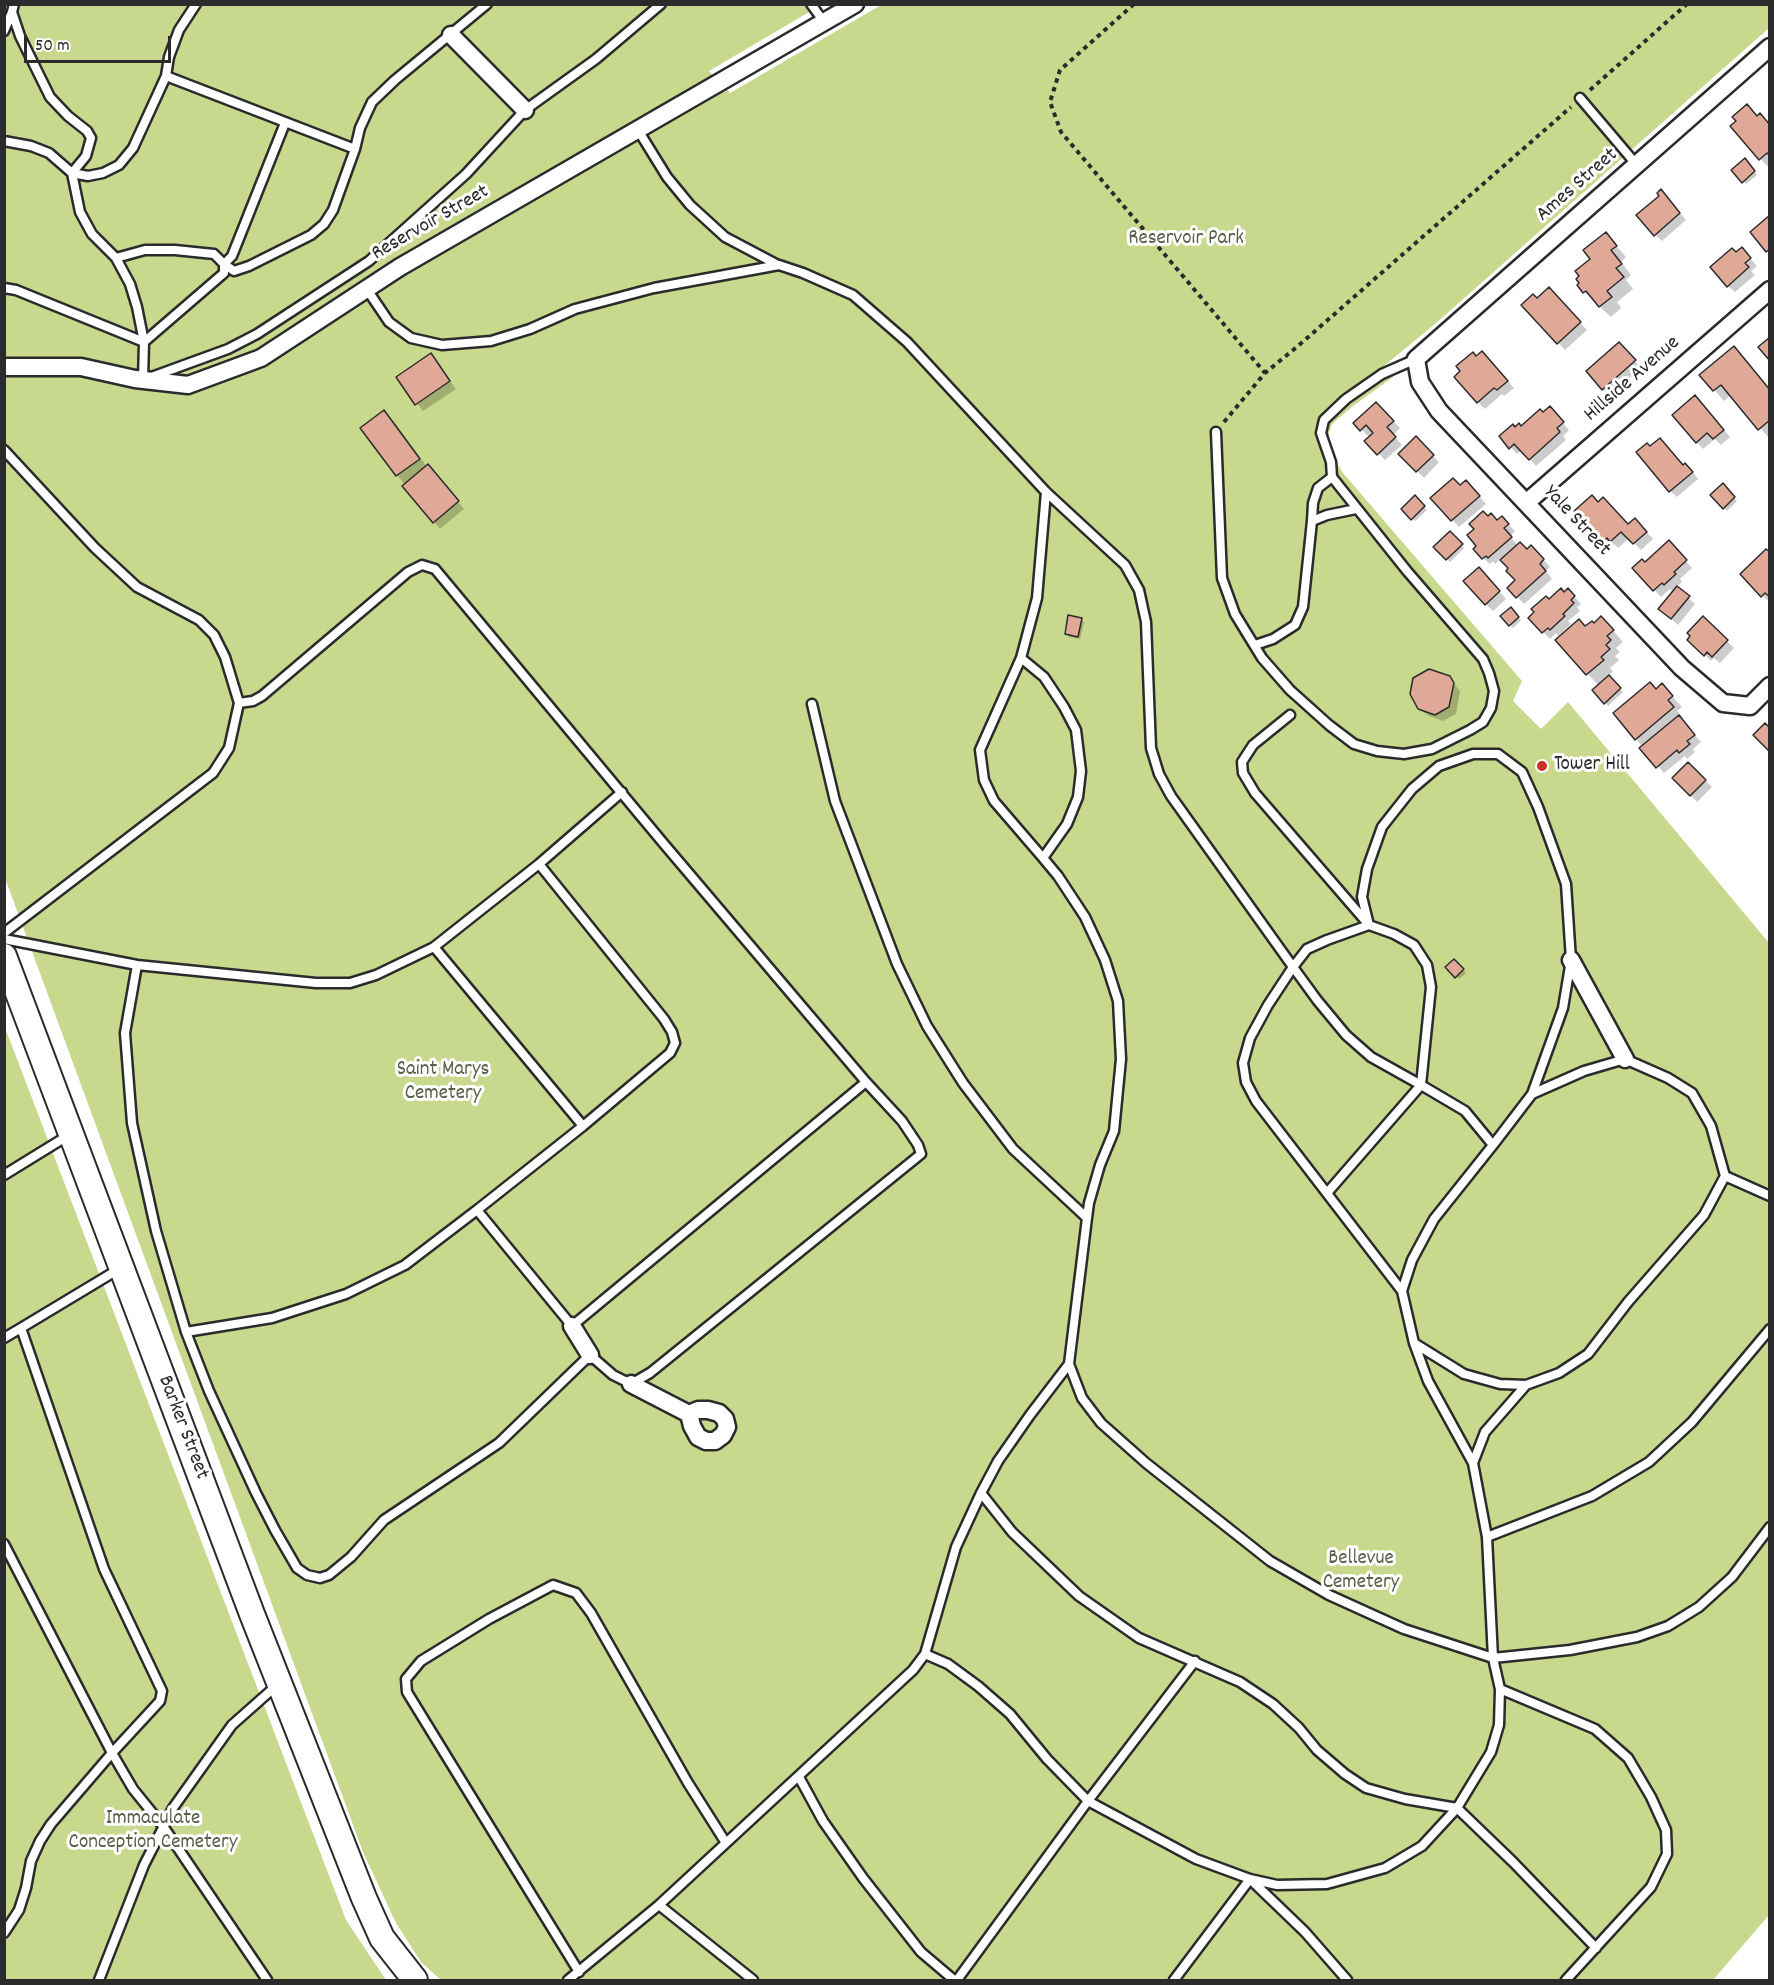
<!DOCTYPE html>
<style>
body{margin:0}
#map{position:relative;width:1774px;height:1985px;overflow:hidden;background:#fff;font-family:Dekko,sans-serif}
canvas{display:block}
.frame{position:absolute;inset:0;border:6px solid #2b2b2b;pointer-events:none}
.scale{position:absolute;left:24px;top:36px;width:147px;height:27px;box-sizing:border-box;border:3px solid #2b2b2b;border-top:0;padding-left:8px;font-size:18px;line-height:21px;white-space:nowrap;color:#2b2b2b;-webkit-text-stroke:4px #fff;paint-order:stroke}
</style>
<div id="map">
<canvas width="1774" height="1985"></canvas>
<div class="frame"></div>
<div class="scale">50 m</div>
</div>
<script>
const ctx = document.querySelector('canvas').getContext('2d');
ctx.lineJoin = 'round';
function paint(path, color) {
  ctx.fillStyle = color;
  ctx.fill(path, 'evenodd');
}
function poly(rows) {
  const path = new Path2D();
  for (const r of rows) {
    path.moveTo(r[0], r[1]);
    for (let i = 2; i < r.length; i += 2) path.lineTo(r[i], r[i + 1]);
  }
  return path;
}
function stroke(path, color, width, dash) {
  ctx.strokeStyle = color;
  ctx.lineWidth = width;
  ctx.lineCap = dash ? 'butt' : 'round';
  ctx.setLineDash(dash || []);
  ctx.stroke(path);
}
function label(font, color, halo, rows, align = 'center') {
  ctx.font = font + ' Dekko,sans-serif';
  ctx.lineWidth = 6;
  ctx.setLineDash([]);
  ctx.textBaseline = 'middle';
  ctx.strokeStyle = halo;
  ctx.fillStyle = color;
  for (const [text, x, y, turn = 0] of rows) {
    ctx.save();
    ctx.translate(x, y);
    ctx.rotate((+turn || 0) * Math.PI / 180);
    ctx.textAlign = isNaN(turn) ? turn : align;
    if (halo) ctx.strokeText(text, 0, 0);
    ctx.fillText(text, 0, 0);
    ctx.restore();
  }
}
paint(poly([
 [5,5,821,5,709,71,730,93,881,5,1769,5,1769,28,1435,324,1384,366,1393,377,1353,406,1332,424,1328,436,1333,456,1343,473,1522,681,1513,701,1541,729,1568,702,1769,943,1769,1915,1713,1980,441,1980,421,1962,396,1923,363,1852,5,878],
 [4,1025,346,1920,386,1980,5,1980]
]), '#c8d88d');
paint(poly([
 [1758,117,1770,126,1770,164,1767,166,1732,126],
 [1745,160,1757,175,1746,184,1733,170],
 [1667,198,1686,220,1662,241,1655,235],
 [1606,234,1626,257,1621,262,1631,275,1626,280,1633,289,1617,302,1621,308,1611,317,1584,292,1592,259],
 [1748,256,1757,266,1751,271,1755,275,1735,292,1728,286],
 [1555,296,1587,330,1565,350,1523,305],
 [1626,351,1641,368,1609,396,1603,389],
 [431,355,456,389,423,411,398,378],
 [1476,358,1489,359,1514,388,1504,396,1502,394,1485,409,1478,402],
 [1701,375,1770,390,1770,439,1731,395,1724,401],
 [1376,404,1400,428,1393,435,1402,445,1385,460,1366,441,1370,438,1355,423],
 [1702,404,1730,437,1721,445,1715,439,1703,449,1697,442],
 [384,412,395,423,427,467,464,509,440,529,397,475],
 [1543,414,1556,415,1569,430,1563,436,1566,440,1536,466,1522,450,1517,454,1501,437,1521,427],
 [1416,438,1439,462,1424,478,1400,454],
 [1651,448,1692,471,1698,479,1677,497,1670,491],
 [1722,485,1737,501,1727,511,1712,495],
 [1461,487,1473,489,1486,504,1459,527,1432,498],
 [1415,498,1427,510,1415,521,1403,509],
 [1599,503,1629,526,1635,520,1653,539,1641,550,1629,538,1618,548,1614,544,1610,548,1603,541],
 [1489,518,1498,522,1502,518,1515,531,1510,536,1518,546,1527,551,1538,553,1550,567,1546,571,1552,579,1524,604,1509,588,1517,581,1510,569,1501,558,1495,564,1493,561,1490,564,1483,558],
 [1450,533,1464,548,1450,562,1435,547],
 [1675,549,1692,568,1680,579,1682,582,1676,587,1695,604,1678,625,1667,615,1674,593,1670,589,1661,597,1634,568],
 [1770,554,1770,602,1769,602,1742,574],
 [1485,576,1506,599,1493,611,1486,604],
 [1568,590,1581,604,1577,607,1580,611,1568,621,1571,624,1558,636,1556,633,1550,639,1530,618,1549,601],
 [1511,609,1521,620,1513,628,1503,617],
 [1703,618,1734,648,1720,663,1714,658,1711,661,1689,640],
 [1081,620,1084,622,1080,639,1069,637,1066,634],
 [1586,628,1612,629,1623,642,1616,648,1620,652,1615,656,1619,660,1610,668,1613,671,1608,676,1623,692,1608,706,1594,690,1599,686,1588,674],
 [1449,678,1460,691,1456,714,1443,721,1427,715,1419,708],
 [1656,690,1672,696,1682,707,1677,711,1683,718,1681,720,1701,742,1693,749,1695,752,1687,759,1685,756,1664,773,1636,739],
 [1688,764,1712,787,1697,802,1674,778],
 [1454,961,1466,973,1459,979,1447,967]
]), '#0003');
const building = poly([
 [1747,104,1757,116,1760,113,1770,125,1770,156,1767,153,1759,160,1730,126,1736,121,1732,117,1747,104],
 [1745,158,1755,171,1742,183,1731,170,1745,158],
 [1661,189,1680,213,1654,236,1636,215,1659,196,1657,193,1661,189],
 [1770,215,1770,249,1766,252,1750,232,1770,215],
 [1606,232,1617,246,1611,250,1622,264,1616,268,1624,277,1607,291,1612,297,1599,307,1586,291,1583,293,1577,285,1579,283,1576,279,1579,276,1575,271,1590,259,1583,250,1606,232],
 [1742,247,1751,258,1745,263,1749,267,1727,287,1710,267,1732,248,1736,252,1742,247],
 [1549,287,1581,322,1557,344,1521,305,1533,294,1537,298,1549,287],
 [1770,337,1770,361,1758,347,1770,337],
 [1619,342,1636,360,1602,390,1586,371,1619,342],
 [1734,346,1770,390,1770,420,1758,430,1721,385,1713,391,1699,375,1734,346],
 [1482,351,1508,381,1497,390,1494,388,1477,403,1454,377,1460,371,1456,366,1473,352,1476,356,1482,351],
 [431,353,450,381,415,405,396,377,431,353],
 [1695,395,1724,430,1713,439,1707,433,1696,443,1672,415,1695,395],
 [1376,402,1394,421,1387,427,1396,437,1377,455,1364,441,1373,433,1366,425,1360,431,1353,423,1376,402],
 [1550,406,1564,422,1557,428,1560,432,1529,460,1514,444,1509,449,1499,436,1513,424,1515,427,1519,423,1521,426,1540,409,1543,412,1550,406],
 [384,410,420,459,396,476,360,428,384,410],
 [1416,436,1434,455,1416,472,1398,454,1416,436],
 [1660,438,1683,465,1685,463,1693,472,1669,492,1636,452,1647,443,1650,446,1660,438],
 [428,464,459,501,433,523,402,486,428,464],
 [1453,478,1460,485,1466,480,1480,496,1451,521,1430,498,1453,478],
 [1723,483,1735,497,1723,509,1710,495,1723,483],
 [1415,495,1425,506,1411,520,1401,509,1415,495],
 [1592,495,1598,502,1603,497,1628,524,1635,518,1647,532,1633,544,1621,532,1610,542,1607,538,1602,542,1574,511,1592,495],
 [1483,511,1488,516,1491,513,1497,520,1502,516,1509,524,1504,528,1512,537,1488,558,1486,556,1482,559,1473,549,1476,546,1467,535,1474,529,1469,524,1483,511],
 [1450,531,1463,544,1446,560,1433,547,1450,531],
 [1669,540,1687,560,1674,572,1676,574,1664,585,1662,583,1653,591,1632,568,1642,559,1645,562,1669,540],
 [1520,542,1527,549,1531,545,1544,559,1540,564,1546,571,1516,598,1507,588,1515,580,1506,571,1508,568,1500,560,1520,542],
 [1766,549,1770,552,1770,597,1765,593,1761,597,1740,574,1766,549],
 [1479,567,1500,591,1485,605,1463,581,1479,567],
 [1677,586,1690,596,1671,619,1658,609,1677,586],
 [1561,588,1564,592,1568,588,1575,596,1571,600,1574,603,1563,614,1565,616,1550,630,1548,628,1542,633,1528,618,1534,612,1531,609,1546,596,1549,599,1561,588],
 [1511,607,1519,617,1509,626,1500,616,1511,607],
 [1068,615,1082,618,1078,637,1065,634,1068,615],
 [1601,616,1614,630,1607,636,1611,640,1606,645,1610,649,1601,657,1604,660,1586,675,1555,640,1579,619,1585,626,1592,621,1594,623,1601,616],
 [1703,616,1728,640,1712,657,1707,652,1704,656,1687,640,1690,636,1687,633,1703,616],
 [1429,669,1450,676,1454,683,1449,707,1435,715,1418,709,1410,694,1413,678,1429,669],
 [1609,675,1621,688,1604,704,1592,690,1609,675],
 [1650,682,1656,689,1662,683,1673,696,1668,700,1674,707,1635,740,1613,713,1650,682],
 [1679,715,1695,735,1687,741,1690,744,1679,753,1677,750,1656,768,1639,748,1679,715],
 [1765,723,1770,728,1770,752,1753,735,1765,723],
 [1688,762,1706,780,1690,796,1672,778,1688,762],
 [1454,959,1464,969,1455,978,1445,967,1454,959]
]);
paint(building, '#e0a997');
stroke(building, '#2b2b2b', 1.5);
const service = poly([
 [196,4,179,30,169,57,166,76,355,149,360,128,372,102,395,80,487,4],
 [811,4,824,22],
 [4,31,12,12],
 [166,76,133,148,119,165,103,173,88,176,72,173,80,212,92,234,116,258,130,284,137,307,144,342,143,380,228,349,257,334,369,261,466,174,525,110,596,59,661,4],
 [1580,98,1636,164],
 [638,130,667,177,690,205,725,237,778,265],
 [4,141,31,146,49,153,72,173,86,156,91,138,87,131,68,116,50,97,20,36,12,12,14,4],
 [116,258,145,250,175,250,214,254,224,264,232,256,285,123],
 [4,288,16,290,144,342,224,273,224,264,234,271,249,266,311,235,324,224,333,210,355,149],
 [366,288,389,322,411,338,442,345,491,341,530,329,575,309,654,288,779,265,803,273,853,295,907,342,1046,492,1125,565,1139,590,1146,622,1151,748,1159,774,1171,796,1293,967,1268,1005,1250,1038,1243,1063,1246,1082,1256,1101,1402,1291,1414,1343,1464,1374,1500,1384,1526,1385,1559,1373,1588,1354,1628,1302,1704,1215,1725,1176,1711,1126,1692,1093,1668,1078,1625,1059,1584,1071,1532,1094,1493,1145,1465,1111,1421,1085,1431,987,1427,965,1414,945,1394,934,1369,925,1255,793,1243,773,1242,762,1253,745,1290,715],
 [1216,432,1222,578,1235,614,1262,658,1290,690,1329,725,1354,744,1377,751,1404,754,1432,749,1470,730,1483,722,1491,708,1494,691,1489,673,1483,659,1407,571,1332,477,1318,488,1313,503,1312,521,1327,515,1356,509],
 [4,450,95,548,137,587,199,620,214,635,225,657,239,703,253,701,262,696,408,572,422,565,435,569,664,844,866,1082,902,1121,918,1145,921,1154,650,1373,631,1384,613,1375,590,1355,499,1443,384,1520,351,1557,329,1575,320,1578,307,1575,297,1568,275,1530,256,1493,209,1391,186,1332,272,1318,346,1294,405,1265,477,1210,572,1326,866,1082],
 [1332,477,1331,462,1321,433,1324,420,1346,399,1382,374,1416,359],
 [1255,645,1273,639,1295,625,1303,607,1312,521],
 [1021,658,980,750,984,780,994,801,1043,858,1067,824,1078,797,1081,771,1076,730,1064,707,1044,677,1021,658,1037,598,1046,492],
 [812,704,835,801,897,964,927,1026,963,1083,1013,1149,1087,1218,1069,1364,1082,1398,1101,1423,1146,1463,1270,1561,1329,1595,1404,1629,1493,1658,1487,1537],
 [1043,858,1058,876,1085,917,1105,960,1118,1001,1121,1059,1114,1131,1100,1165,1089,1203,1087,1218],
 [539,864,622,792],
 [4,933,213,773,229,748,239,703],
 [4,939,137,965],
 [434,947,539,864,664,1019,672,1032,675,1043,670,1053,583,1126],
 [4,1175,69,1135],
 [1725,1176,1770,1196],
 [1327,1193,1421,1085,1371,1057,1346,1035,1317,1000,1293,967,1307,949,1327,940,1369,925,1362,897,1367,869,1382,827,1412,789,1439,766,1473,754,1498,754,1522,772,1538,807,1566,884,1571,960,1563,1008,1532,1094],
 [1402,1291,1412,1260,1434,1219,1493,1145],
 [21,1328,119,1269],
 [186,1332,156,1231,132,1123,125,1033,137,965,316,983,350,983,376,975,434,947,583,1126,477,1210],
 [4,1338,21,1328,104,1569,162,1691,160,1701,112,1753,4,1544],
 [1414,1343,1428,1381,1473,1463,1487,1537,1592,1496,1649,1462,1692,1422,1770,1329],
 [1473,1463,1485,1432,1526,1385],
 [981,1493,1012,1532,1079,1596,1139,1638,1240,1682,1273,1704,1299,1728,1317,1750,1345,1774,1366,1788,1405,1799,1457,1808],
 [925,1654,948,1664,978,1686,1010,1714,1047,1759,1088,1801,1196,1859,1250,1879,1277,1885,1327,1884,1385,1868,1422,1846,1457,1808],
 [1500,1689,1595,1729,1628,1758,1651,1797,1666,1830,1667,1854,1651,1887,1566,1980],
 [799,1777,823,1821,863,1878,921,1952,954,1980],
 [1251,1880,1305,1932,1347,1980],
 [659,1905,913,1670,925,1654,956,1547,981,1493,998,1461,1030,1415,1069,1364],
 [4,1933,19,1910,26,1888,31,1861,40,1841,51,1824,112,1753,133,1789,163,1826,267,1980],
 [1596,1948,1513,1862,1457,1808,1491,1752,1499,1725,1500,1689,1493,1658,1570,1650,1637,1637,1668,1626,1699,1607,1732,1577,1770,1527],
 [579,1972,407,1692,406,1679,421,1661,489,1619,553,1585,576,1593,591,1613,688,1783,726,1843],
 [99,1980,144,1865,173,1808,232,1725,276,1686],
 [568,1980,659,1905,753,1980],
 [957,1980,1088,1801,1195,1661],
 [1174,1980,1250,1879]
]);
const minor = poly([
 [451,35,525,110],
 [1770,47,1416,359,1420,382,1439,411,1682,668,1723,703,1750,706,1770,686],
 [4,367,81,367,135,379,188,385,261,358,400,267,855,4],
 [1526,503,1770,290],
 [1571,960,1625,1059],
 [572,1326,590,1355],
 [631,1384,689,1414,692,1426,698,1437,706,1441,715,1441,723,1435,727,1427,725,1419,719,1413,708,1410,698,1410,689,1414]
]);
const secondary = poly([
 [4,956,252,1614,364,1898,382,1938,415,1980]
]);
stroke(service, '#2b2b2b', 13);
stroke(minor, '#2b2b2b', 21);
stroke(secondary, '#2b2b2b', 28);
stroke(poly([
 [1134,4,1060,70,1050,102,1061,132,1265,373],
 [1590,90,1687,4],
 [1224,422,1265,373,1298,346,1571,107]
]), '#2b2b2b', 4, [4.5, 4.5]);
stroke(service, '#fff', 8);
stroke(minor, '#fff', 16);
stroke(secondary, '#fff', 24);
for (const [x, y, r, color] of [
 [1542,766,6,"#c8321e"]
]) {
  const dot = new Path2D();
  dot.arc(x, y, r, 0, 2 * Math.PI);
  ctx.fillStyle = color;
  ctx.fill(dot);
  stroke(dot, '#fff', 2);
}
label('21px', '#2b2b2b', '#fff', [
 ["Ames Street",1578,186,-41],
 ["Reservoir Street",431,224,-30],
 ["Hillside Avenue",1633,380,-41],
 ["Yale Street",1576,522,47],
 ["Barker Street",182,1428,69]
]);
label('21px', '#5a5f48', '#fff', [
 ["Reservoir Park",1186,240],
 ["Saint Marys",443,1071],
 ["Cemetery",443,1095],
 ["Bellevue",1361,1560],
 ["Cemetery",1361,1584],
 ["Immaculate",153,1820],
 ["Conception Cemetery",153,1844]
]);
label('21px', '#2b2b2b', '#fff', [
 ["Tower Hill",1554,766]
], 'left');
</script>
